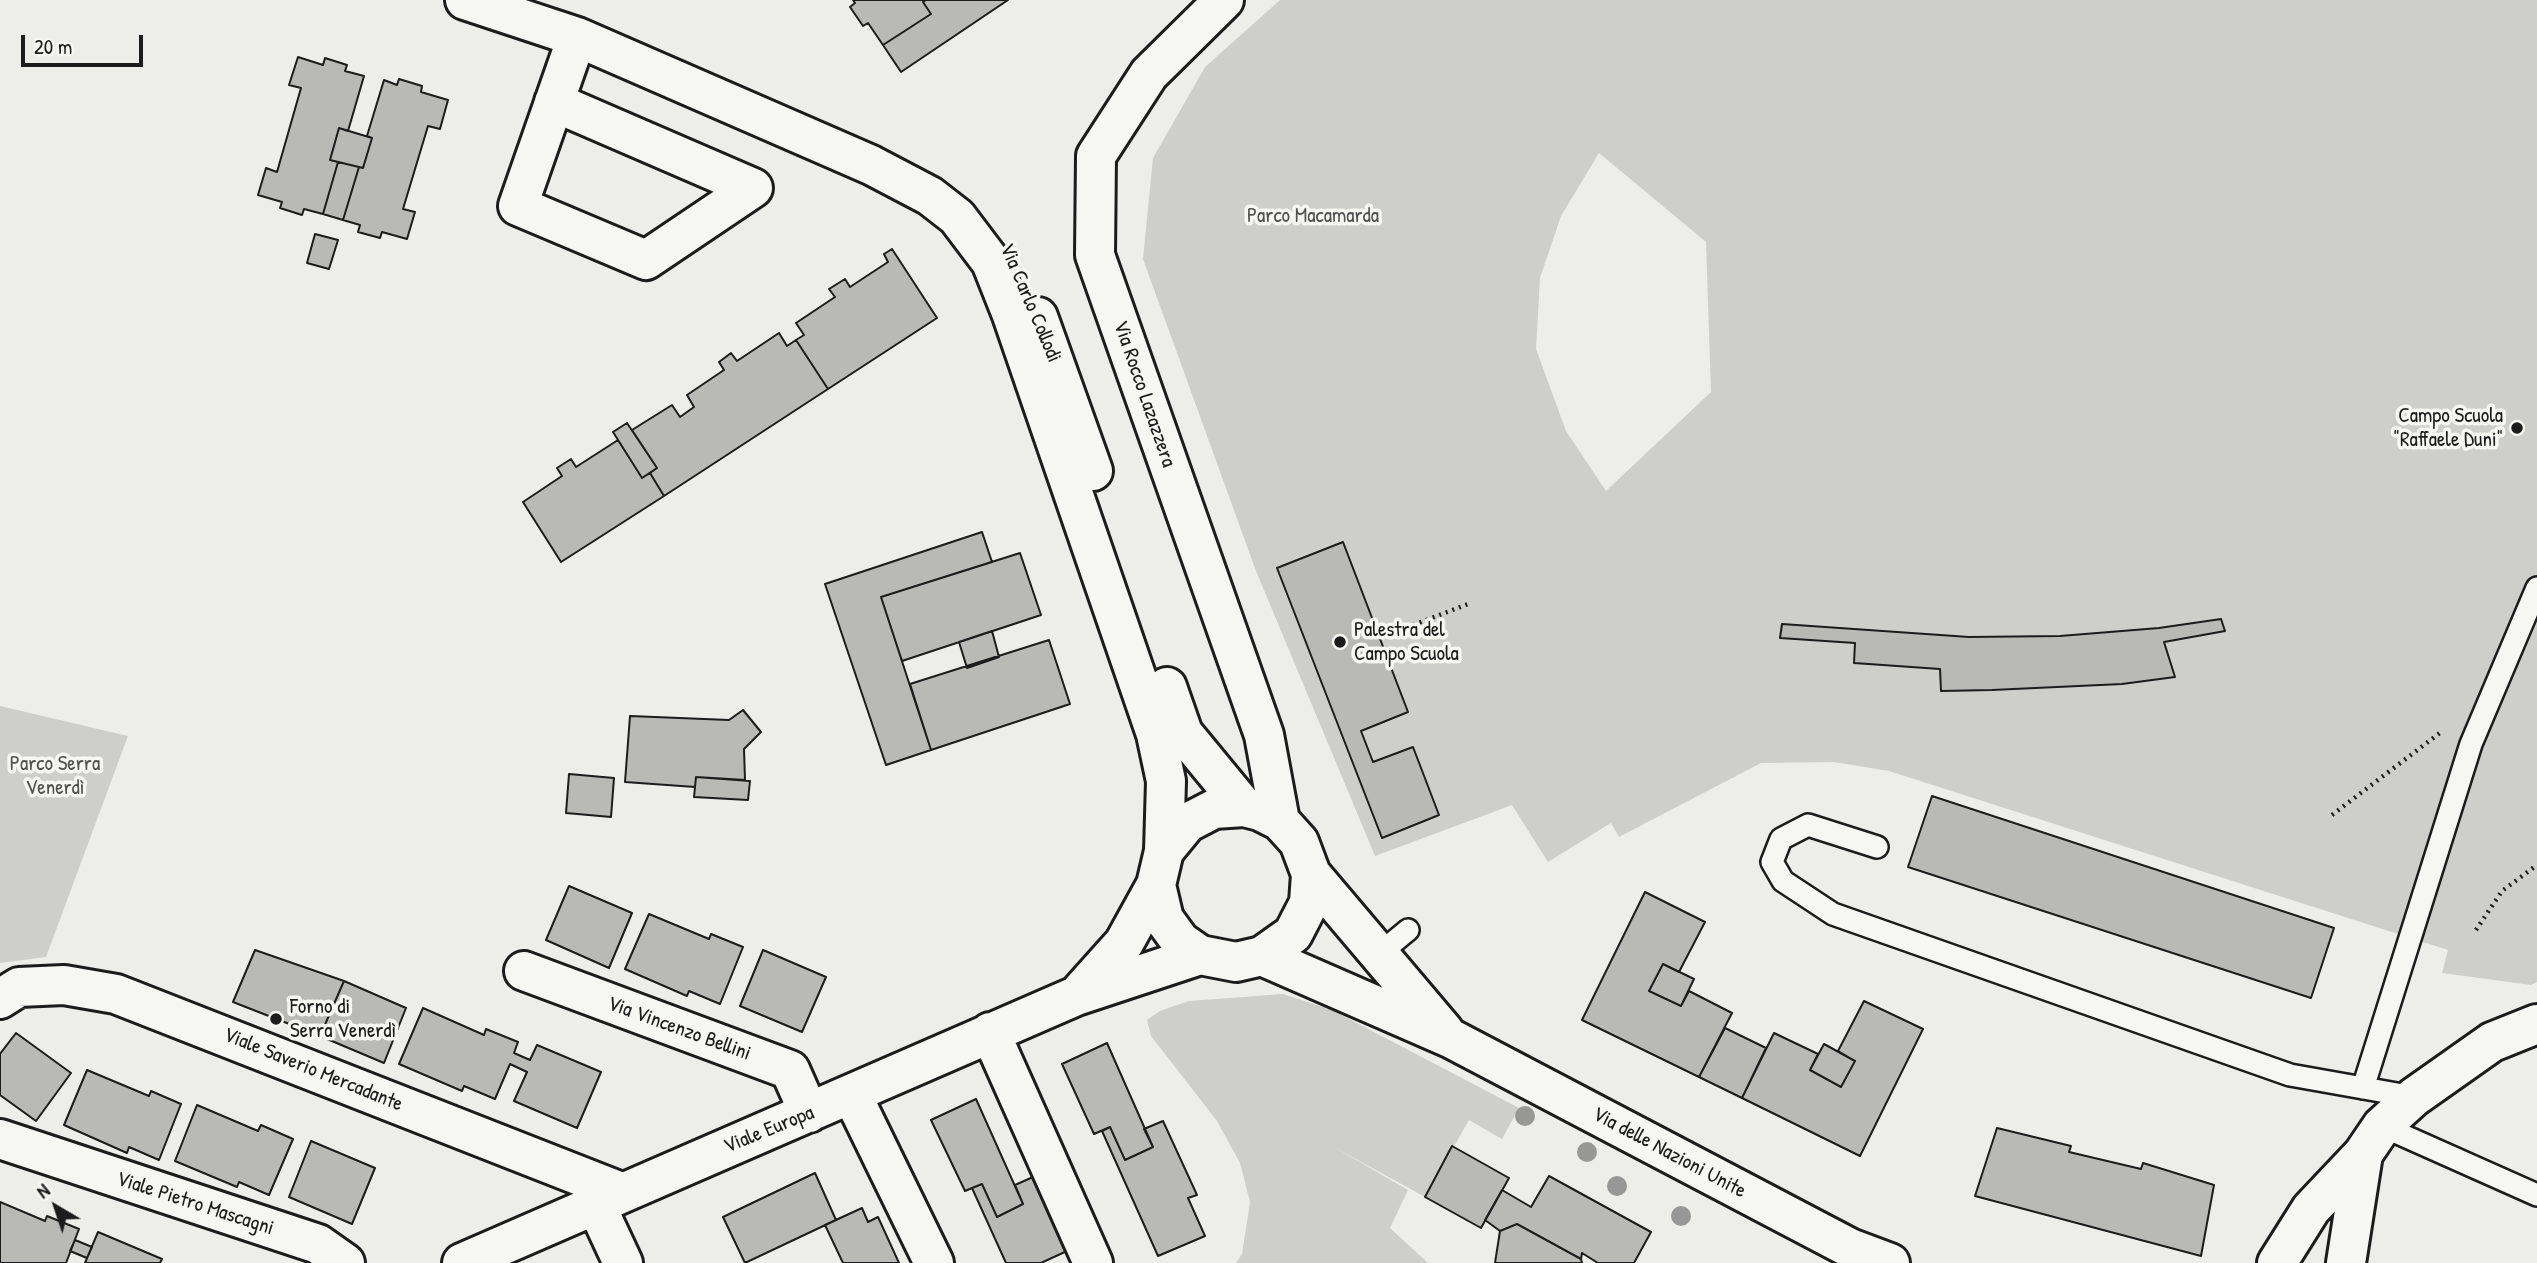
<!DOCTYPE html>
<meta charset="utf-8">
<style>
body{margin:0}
#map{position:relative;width:2537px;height:1263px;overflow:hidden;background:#edede9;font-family:"Patrick Hand",sans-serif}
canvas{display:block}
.north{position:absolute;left:21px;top:1172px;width:70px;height:70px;-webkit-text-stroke:5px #f6f6f2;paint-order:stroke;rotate:321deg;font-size:19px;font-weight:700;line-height:28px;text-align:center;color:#1c1c1c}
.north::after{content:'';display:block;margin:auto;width:24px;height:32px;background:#1c1c1c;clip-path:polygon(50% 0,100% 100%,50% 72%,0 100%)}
.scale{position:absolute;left:21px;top:35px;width:122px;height:32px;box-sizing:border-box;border:4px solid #1c1c1c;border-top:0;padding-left:9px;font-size:21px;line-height:24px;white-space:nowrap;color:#1c1c1c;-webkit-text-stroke:5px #f6f6f2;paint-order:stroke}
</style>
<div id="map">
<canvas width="2537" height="1263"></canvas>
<div class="north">N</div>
<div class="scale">20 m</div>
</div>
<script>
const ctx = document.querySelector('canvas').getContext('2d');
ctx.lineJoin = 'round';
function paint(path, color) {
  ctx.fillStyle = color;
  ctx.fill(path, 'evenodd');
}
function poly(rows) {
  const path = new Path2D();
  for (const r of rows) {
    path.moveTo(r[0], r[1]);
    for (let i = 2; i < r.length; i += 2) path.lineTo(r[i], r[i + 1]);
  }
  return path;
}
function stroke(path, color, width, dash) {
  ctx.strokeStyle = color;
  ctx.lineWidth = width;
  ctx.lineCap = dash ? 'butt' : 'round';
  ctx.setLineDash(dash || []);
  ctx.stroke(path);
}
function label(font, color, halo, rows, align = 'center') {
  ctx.font = font + ' "Patrick Hand",sans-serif';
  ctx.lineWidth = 7;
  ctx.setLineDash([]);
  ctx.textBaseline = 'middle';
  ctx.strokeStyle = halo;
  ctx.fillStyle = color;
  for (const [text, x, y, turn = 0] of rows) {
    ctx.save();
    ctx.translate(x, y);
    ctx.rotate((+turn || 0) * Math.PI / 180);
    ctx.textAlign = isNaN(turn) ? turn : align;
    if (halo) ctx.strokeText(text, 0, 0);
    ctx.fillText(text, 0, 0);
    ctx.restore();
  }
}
paint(poly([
 [1280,0,2537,0,2537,982,2531,985,2442,973,2448,950,1889,771,1834,762,1761,763,1619,837,1611,823,1548,862,1512,805,1375,856,1256,571,1143,259,1153,158,1205,67],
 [1599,153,1706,242,1711,392,1606,491,1566,431,1536,349,1540,278,1561,216],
 [2221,619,2225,631,2164,642,2174,677,2122,684,1992,690,1941,691,1940,669,1854,663,1855,643,1780,638,1783,624,1969,637,2060,636,2159,628],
 [0,706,128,736,46,957,0,963],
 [1283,994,1332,1010,1519,1108,1502,1139,1469,1120,1425,1197,1332,1146,1408,1190,1390,1228,1428,1263,1236,1263,1242,1254,1250,1202,1240,1163,1217,1121,1151,1036,1147,1020,1160,1011,1189,1001]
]), '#cececb');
const building = poly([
 [853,0,926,0,923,2,931,14,883,45,868,23,863,26,850,7,855,3,853,0],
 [926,0,1008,0,901,72,883,45,931,14,923,2,926,0],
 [298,57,323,65,325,58,347,65,345,71,364,76,348,131,339,128,330,160,338,162,323,214,304,209,302,215,280,208,282,202,258,195,266,168,277,172,301,88,289,85,298,57],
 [399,79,422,86,421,92,448,100,440,129,428,126,403,209,415,212,407,239,382,232,380,238,358,232,360,225,343,220,359,167,363,168,372,138,367,136,384,80,397,85,399,79],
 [339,128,372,138,363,168,330,160,339,128],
 [338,162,359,167,343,220,323,214,338,162],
 [315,234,338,240,329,269,307,263,315,234],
 [892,249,937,318,828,389,796,340,804,335,796,323,835,297,829,289,845,279,850,287,888,262,884,254,892,249],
 [779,333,787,346,796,340,828,389,664,496,650,473,657,468,632,430,672,405,680,417,694,407,687,395,724,370,719,362,731,353,737,361,779,333],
 [627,423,657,468,642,478,613,432,627,423],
 [618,440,642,478,650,473,664,496,561,562,523,502,562,476,557,468,571,459,576,467,618,440],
 [982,532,992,562,881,597,931,750,886,765,825,584,982,532],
 [1343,542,1408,712,1361,731,1373,762,1413,747,1439,815,1382,838,1277,568,1343,542],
 [1020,553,1041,615,902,661,881,597,1020,553],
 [2221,619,2225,631,2164,642,2175,677,2122,684,1992,690,1941,691,1940,669,1854,663,1855,643,1780,638,1782,624,1969,637,2060,636,2159,628,2221,619],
 [992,631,999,657,967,668,959,642,992,631],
 [1049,640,1070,704,931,750,910,684,1049,640],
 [743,710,761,732,744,749,745,780,696,777,695,787,625,782,630,716,729,720,743,710],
 [569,774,614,778,611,817,566,813,569,774],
 [696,777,750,781,748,800,694,797,696,777],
 [1932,796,2334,928,2311,998,1908,867,1932,796],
 [569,886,632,913,609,968,546,940,569,886],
 [1645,892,1705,922,1679,972,1663,964,1649,991,1681,1006,1689,991,1732,1013,1699,1077,1582,1020,1645,892],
 [649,914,709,939,711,934,743,947,720,1004,689,991,687,996,625,969,649,914],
 [255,950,344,981,320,1036,233,1002,255,950],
 [763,950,826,977,802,1032,740,1006,763,950],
 [1663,964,1694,979,1681,1006,1649,991,1663,964],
 [344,981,406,1008,384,1063,320,1036,344,981],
 [1864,1001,1923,1029,1860,1156,1742,1098,1774,1033,1818,1054,1810,1070,1841,1087,1855,1061,1838,1051,1864,1001],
 [423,1008,484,1035,486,1029,518,1042,514,1053,530,1060,537,1045,601,1072,577,1128,514,1101,527,1072,510,1064,495,1099,464,1086,462,1091,399,1064,423,1008],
 [1725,1028,1766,1048,1742,1098,1699,1077,1725,1028],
 [16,1033,71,1073,36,1121,0,1095,0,1054,16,1033],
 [1107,1043,1153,1147,1125,1160,1110,1127,1094,1134,1062,1064,1107,1043],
 [1824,1044,1855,1061,1841,1087,1810,1070,1824,1044],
 [87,1070,149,1096,151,1091,181,1104,159,1160,129,1147,127,1153,64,1125,87,1070],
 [976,1099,1023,1204,997,1217,982,1184,965,1191,931,1120,976,1099],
 [197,1105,258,1131,261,1125,293,1139,269,1195,239,1182,237,1187,175,1161,197,1105],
 [1163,1121,1197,1195,1188,1198,1205,1236,1158,1256,1102,1131,1110,1127,1125,1160,1153,1147,1144,1129,1163,1121],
 [1997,1128,2071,1146,2069,1152,2141,1169,2143,1163,2214,1185,2201,1256,1975,1196,1997,1128],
 [311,1141,375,1168,352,1224,289,1197,311,1141],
 [1452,1146,1509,1178,1481,1228,1425,1197,1452,1146],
 [815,1173,836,1220,745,1263,723,1217,815,1173],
 [1549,1176,1651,1232,1634,1263,1598,1263,1582,1253,1581,1259,1517,1224,1500,1231,1485,1220,1502,1190,1531,1207,1549,1176],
 [1033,1177,1067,1251,1041,1263,1006,1263,972,1188,982,1184,997,1217,1023,1204,1015,1185,1033,1177],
 [0,1202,45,1221,47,1216,79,1229,66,1263,0,1263,0,1202],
 [862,1208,868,1222,878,1217,899,1263,843,1263,825,1225,862,1208],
 [1517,1224,1581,1259,1582,1263,1495,1263,1500,1231,1517,1224],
 [98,1232,162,1259,160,1263,85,1263,98,1232],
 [75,1240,92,1247,87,1258,70,1251,75,1240]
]);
paint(building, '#b9b9b6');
stroke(building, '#1c1c1c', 2);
const lane = poly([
 [1877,847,1808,825,1781,839,1772,862,1783,881,1833,914,2290,1075,2414,1097],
 [1379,954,1408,930],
 [2363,1088,2471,744,2537,588],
 [2382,1126,2537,1195]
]);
const street = poly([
 [465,0,577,37,871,165,930,196,957,217,991,262,1012,315,1156,734,1166,781,1164,851],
 [1224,0,1149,74,1096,156,1095,255,1264,735,1280,821],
 [554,102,753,188,646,260,518,206,577,37],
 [1038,317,1093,471],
 [1167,687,1183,733,1244,807],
 [1311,874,1444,1031],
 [1262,956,1450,1038,1850,1248,1890,1263],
 [524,971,790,1070,809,1113],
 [1081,991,1124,943,1156,885,1164,851,1187,823,1214,809,1244,807,1260,811,1280,821,1299,842,1311,874,1309,903,1293,934,1262,956,1236,962,1200,955,1180,941,1164,919,1156,885],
 [0,999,19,987,64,985,116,994,621,1192],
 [990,1032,1093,1263],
 [852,1095,934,1263],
 [0,1139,318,1244,345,1263],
 [595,1203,623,1263],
 [462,1263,1076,996,1200,955],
 [2277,1263,2311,1209,2363,1154,2382,1126,2414,1097,2492,1042,2537,1024],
 [2346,1263,2363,1154]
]);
stroke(lane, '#1c1c1c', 26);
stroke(street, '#1c1c1c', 44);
stroke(poly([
 [1400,630,1468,604],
 [2332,815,2441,732],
 [2476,930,2502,891,2537,865]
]), '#1c1c1c', 4.5, [2, 5]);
stroke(lane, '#f6f6f2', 21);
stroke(street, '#f6f6f2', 38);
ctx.fillStyle = '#979795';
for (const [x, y] of [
 [1525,1116],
 [1587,1152],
 [1617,1186],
 [1681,1216]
]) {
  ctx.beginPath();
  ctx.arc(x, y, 10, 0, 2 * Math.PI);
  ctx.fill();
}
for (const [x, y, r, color] of [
 [2517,428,7,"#1c1c1c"],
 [1340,642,7,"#1c1c1c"],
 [276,1019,7,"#1c1c1c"]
]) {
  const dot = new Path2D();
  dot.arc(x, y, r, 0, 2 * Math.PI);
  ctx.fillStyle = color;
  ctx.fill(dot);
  stroke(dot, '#f6f6f2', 2.5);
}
label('21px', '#515151', '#f6f6f2', [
 ["Parco Macamarda",1313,216],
 ["Parco Serra",55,764],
 ["Venerdì",55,788]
]);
label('21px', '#1c1c1c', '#f6f6f2', [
 ["Via Carlo Collodi",1030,303,67],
 ["Via Rocco Lazazzera",1144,394,71],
 ["Via Vincenzo Bellini",679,1029,20],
 ["Viale Saverio Mercadante",313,1070,22],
 ["Viale Europa",769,1130,-22],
 ["Via delle Nazioni Unite",1669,1153,28],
 ["Viale Pietro Mascagni",195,1204,18]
]);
label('21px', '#1c1c1c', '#f6f6f2', [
 ["Campo Scuola",2503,416,"right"],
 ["\"Raffaele Duni\"",2503,440,"right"],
 ["Palestra del",1354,630],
 ["Campo Scuola",1354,654],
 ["Forno di",290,1007],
 ["Serra Venerdì",290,1031]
], 'left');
</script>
